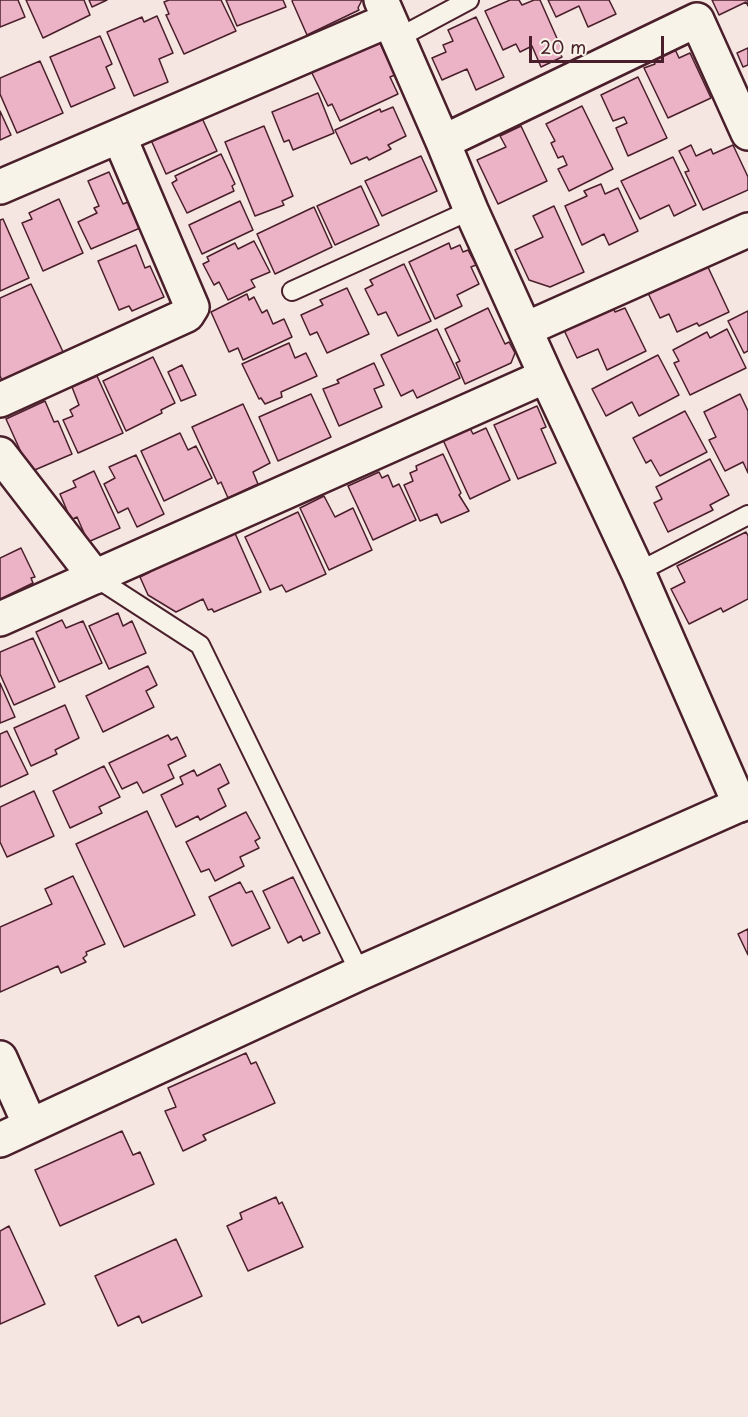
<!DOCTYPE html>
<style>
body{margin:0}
#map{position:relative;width:748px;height:1417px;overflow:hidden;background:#f5e6e1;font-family:"Playpen Sans",sans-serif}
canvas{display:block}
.scale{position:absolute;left:529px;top:36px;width:135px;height:27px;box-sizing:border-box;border:3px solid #4a1f2b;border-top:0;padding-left:8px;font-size:18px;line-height:21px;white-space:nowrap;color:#4a1f2b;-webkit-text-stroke:4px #f7f3e8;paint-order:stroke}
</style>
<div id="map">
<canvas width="748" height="1417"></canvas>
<div class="scale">20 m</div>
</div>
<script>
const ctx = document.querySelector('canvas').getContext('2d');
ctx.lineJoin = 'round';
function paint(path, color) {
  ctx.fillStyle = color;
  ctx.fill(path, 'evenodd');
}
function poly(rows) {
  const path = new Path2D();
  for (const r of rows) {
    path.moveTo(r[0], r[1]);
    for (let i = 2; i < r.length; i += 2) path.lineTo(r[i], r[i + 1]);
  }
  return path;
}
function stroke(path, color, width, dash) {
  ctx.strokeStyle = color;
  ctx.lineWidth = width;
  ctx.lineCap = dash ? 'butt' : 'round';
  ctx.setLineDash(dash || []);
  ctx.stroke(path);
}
const building = poly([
 [0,0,18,0,25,17,0,27,0,0],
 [26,0,84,0,90,15,43,38,26,0],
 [89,0,107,0,92,7,89,0],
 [169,0,221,0,236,31,184,54,166,15,169,14,164,2,169,0],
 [226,0,283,0,286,7,237,26,226,0],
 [293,0,362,0,358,8,359,10,307,35,292,1,293,0],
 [510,0,519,0,522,5,534,0,540,0,563,52,560,53,562,57,541,67,532,46,520,52,516,44,503,50,485,11,510,0],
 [548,0,609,0,616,14,588,27,579,6,556,17,548,0],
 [712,0,748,0,748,6,746,2,719,15,712,0],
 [157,16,173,53,159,59,168,82,134,96,107,32,142,17,144,22,157,16],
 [476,17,504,77,476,90,467,69,442,80,432,58,446,52,443,45,453,41,448,30,476,17],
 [376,35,395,75,390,77,398,94,340,121,332,104,328,106,309,67,376,35],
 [100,36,112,64,106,67,115,88,71,107,50,57,100,36],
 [674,47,679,58,690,53,711,98,668,118,644,68,655,64,652,57,674,47],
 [748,48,748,65,743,67,737,53,748,48],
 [40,61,63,113,17,133,0,94,0,78,40,61],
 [638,77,667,138,628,156,616,128,627,123,624,117,613,121,601,95,638,77],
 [318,93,334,133,293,150,289,140,284,142,272,112,318,93],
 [582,106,613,169,569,191,558,169,567,165,563,156,558,158,551,143,555,141,546,124,582,106],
 [393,107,406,136,388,145,391,149,369,160,367,157,351,164,335,130,380,109,381,112,393,107],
 [0,111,11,135,0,140,0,111],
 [202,118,217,151,166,174,151,140,202,118],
 [264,126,293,196,282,201,284,205,255,216,225,142,264,126],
 [521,126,547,181,498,204,477,160,506,147,500,136,521,126],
 [691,145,696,156,711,149,713,154,733,145,748,177,748,190,703,210,685,172,689,171,679,151,691,145],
 [221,154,235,184,232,186,234,191,187,213,172,183,177,180,175,176,221,154],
 [421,156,437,191,382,216,365,181,421,156],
 [673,157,696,205,674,216,669,205,640,219,621,181,673,157],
 [109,172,123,204,128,202,140,228,91,249,78,222,97,213,94,208,99,206,88,181,109,172],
 [601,184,605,194,618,188,638,231,609,245,604,234,582,245,565,206,587,196,584,191,601,184],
 [361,186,379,225,335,245,317,206,361,186],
 [59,199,83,253,43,271,22,223,32,219,29,213,59,199],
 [240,201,253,230,202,254,189,225,240,201],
 [554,206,584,272,550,287,529,280,515,250,543,237,533,216,554,206],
 [314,207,332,247,275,274,257,234,314,207],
 [3,219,29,278,0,291,0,220,3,219],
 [254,241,270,272,251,280,255,287,228,300,219,282,214,285,203,264,209,261,207,257,235,243,238,249,254,241],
 [449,243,451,249,460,245,463,252,468,250,476,265,471,267,479,284,457,295,462,306,435,319,409,262,449,243],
 [136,245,145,268,150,266,164,297,132,311,129,306,119,310,98,261,136,245],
 [404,264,431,321,398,336,386,312,378,315,365,289,373,285,370,280,404,264],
 [707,265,729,312,699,326,697,323,677,332,669,314,660,318,648,293,707,265],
 [31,284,65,356,4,384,0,376,0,298,31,284],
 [347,288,369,334,327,353,317,332,310,335,301,315,323,305,320,300,347,288],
 [247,294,249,300,254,297,262,313,267,310,273,324,284,319,292,337,243,360,238,348,229,352,211,312,247,294],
 [613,307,615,312,625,308,646,351,607,370,598,349,577,358,564,330,613,307],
 [488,308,505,344,509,342,515,353,511,363,465,384,456,363,460,361,445,329,488,308],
 [748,311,748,351,744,353,728,321,748,311],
 [437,329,460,378,417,398,413,390,401,396,381,355,437,329],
 [727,329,746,368,690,395,674,363,679,361,673,350,707,332,710,338,727,329],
 [289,343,295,358,306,353,317,376,281,392,282,397,265,404,261,398,259,399,242,364,289,343],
 [658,355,679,395,639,416,632,402,606,416,592,389,658,355],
 [153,357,175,403,161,410,162,413,126,431,103,381,153,357],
 [374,363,384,385,374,389,382,407,339,426,323,389,339,383,337,380,374,363],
 [182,365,196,395,181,401,168,372,182,365],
 [97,376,123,433,78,453,63,420,73,416,70,410,79,405,72,387,97,376],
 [311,394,331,437,278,461,259,417,311,394],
 [740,394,748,411,748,473,743,462,725,471,709,440,716,437,704,412,740,394],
 [45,401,54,422,58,421,72,454,30,472,6,419,45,401],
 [243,404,270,463,253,472,258,484,228,498,221,482,218,484,192,427,243,404],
 [537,406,546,427,541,429,556,463,518,479,494,425,537,406],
 [685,411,707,452,660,476,651,460,646,463,633,438,685,411],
 [470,428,473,434,486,428,510,480,470,499,443,440,470,428],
 [180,433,188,450,196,446,212,478,164,501,141,451,180,433],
 [443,454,461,493,459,495,469,511,441,523,437,514,420,521,404,485,413,481,410,473,417,470,416,466,443,454],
 [136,455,164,514,137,527,128,508,118,513,104,484,115,478,109,467,136,455],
 [710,459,729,495,710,505,713,510,668,532,654,503,662,499,656,487,710,459],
 [94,471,120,528,88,542,77,517,71,520,60,494,76,487,73,481,94,471],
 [379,472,382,478,388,475,393,487,399,484,416,520,373,540,348,486,379,472],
 [324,496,335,517,353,508,372,550,329,570,300,508,324,496],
 [298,512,326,574,286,592,282,585,270,590,245,537,298,512],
 [234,531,261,592,214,612,212,609,208,610,203,599,176,612,148,595,140,577,150,572,148,569,234,531],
 [746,532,748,536,748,599,723,612,721,608,689,624,671,589,685,582,677,566,746,532],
 [21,548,35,577,31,578,33,583,0,599,0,558,21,548],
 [118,613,123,626,132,621,146,653,109,669,89,626,118,613],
 [62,620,66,628,83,621,102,663,59,682,36,632,62,620],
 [33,638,55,687,14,705,0,674,0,652,33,638],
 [148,666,157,685,146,691,154,707,103,732,86,696,148,666],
 [0,683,15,717,0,723,0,683],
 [65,705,79,738,55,750,57,754,31,766,14,728,65,705],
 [7,731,28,774,0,787,0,734,7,731],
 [168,735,171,740,177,737,186,756,168,765,174,778,143,793,137,782,122,789,109,763,168,735],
 [220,764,229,783,218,789,226,806,200,820,198,816,176,827,161,795,183,784,180,777,194,770,197,776,220,764],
 [104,766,120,797,99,807,102,813,70,828,53,791,104,766],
 [34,791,54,836,7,857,0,842,0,807,34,791],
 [147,811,195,915,124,947,76,844,147,811],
 [246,812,260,838,255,841,259,848,240,857,244,866,215,881,209,869,201,872,186,842,246,812],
 [73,876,105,944,86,952,87,955,83,958,86,962,61,973,58,966,0,992,0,927,52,904,45,889,73,876],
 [293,877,320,933,303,941,301,936,288,943,263,891,293,877],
 [240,882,246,893,252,891,270,928,232,946,209,897,240,882],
 [748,929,748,955,738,934,748,929],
 [246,1053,251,1064,256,1062,275,1103,203,1135,206,1140,183,1151,165,1111,176,1107,168,1088,246,1053],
 [122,1131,133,1155,140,1152,154,1184,60,1226,35,1170,122,1131],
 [276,1197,279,1204,282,1202,303,1247,248,1271,227,1226,242,1219,240,1213,276,1197],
 [9,1226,45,1304,0,1324,0,1231,9,1226],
 [176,1239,202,1296,142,1323,139,1316,118,1326,95,1276,176,1239]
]);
paint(building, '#ecb3c6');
stroke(building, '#4a1f2b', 1.5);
const service = poly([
 [398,38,469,0],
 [292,291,471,210],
 [638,572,748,515],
 [95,577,200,645,360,973]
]);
const minor = poly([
 [381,0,443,142,471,210,546,376,638,572,740,805],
 [443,142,697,20,748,133],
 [0,187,389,20],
 [526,329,748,230],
 [0,400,187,315,192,307,119,136],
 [0,454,95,577],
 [0,619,546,376],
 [0,1058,30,1125]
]);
const tertiary = poly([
 [0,1140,360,973,748,801]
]);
stroke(service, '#4a1f2b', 22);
stroke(minor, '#4a1f2b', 38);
stroke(tertiary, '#4a1f2b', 38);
stroke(service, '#f7f3e8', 18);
stroke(minor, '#f7f3e8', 33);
stroke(tertiary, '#f7f3e8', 33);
</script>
